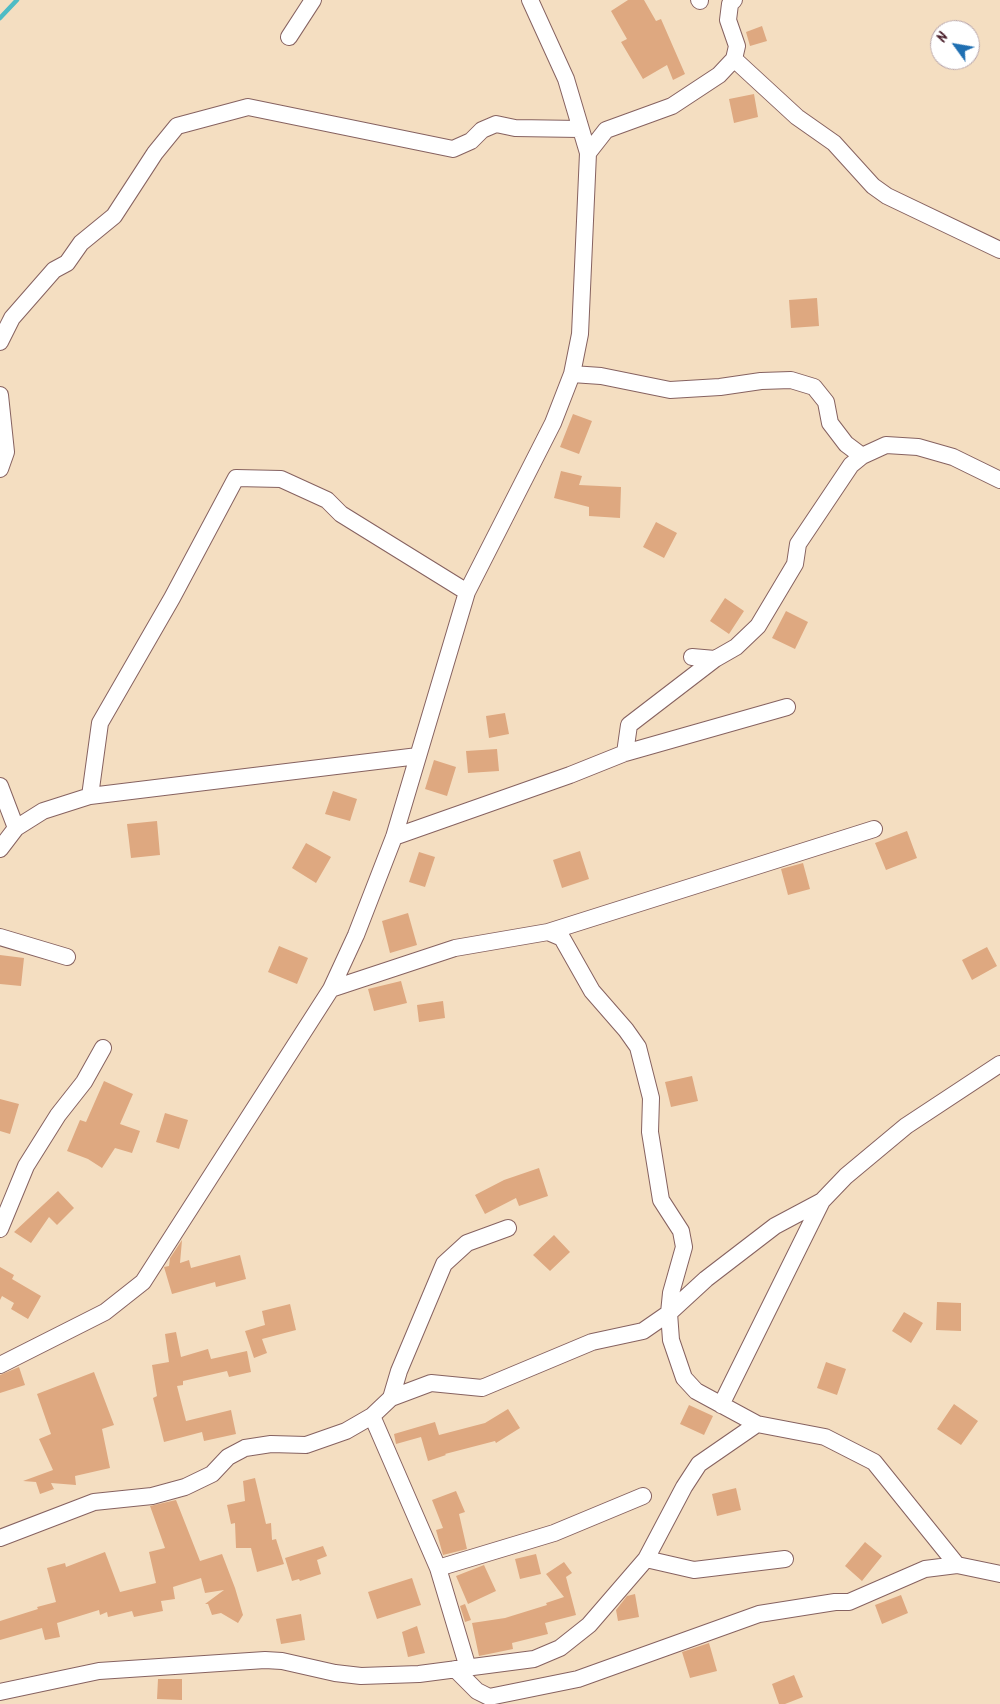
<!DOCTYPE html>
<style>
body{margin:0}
#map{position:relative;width:1000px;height:1704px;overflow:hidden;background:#f4dec1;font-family:Kalam,sans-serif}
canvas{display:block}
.north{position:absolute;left:930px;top:20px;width:50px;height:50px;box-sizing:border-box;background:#fff;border:1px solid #b7a5aa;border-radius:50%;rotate:302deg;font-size:14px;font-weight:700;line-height:20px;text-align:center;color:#4a1f2b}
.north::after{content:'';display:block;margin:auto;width:18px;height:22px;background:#1f6fb2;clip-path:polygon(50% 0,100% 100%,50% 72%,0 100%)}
</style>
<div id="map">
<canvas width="1000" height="1704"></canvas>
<div class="north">N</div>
</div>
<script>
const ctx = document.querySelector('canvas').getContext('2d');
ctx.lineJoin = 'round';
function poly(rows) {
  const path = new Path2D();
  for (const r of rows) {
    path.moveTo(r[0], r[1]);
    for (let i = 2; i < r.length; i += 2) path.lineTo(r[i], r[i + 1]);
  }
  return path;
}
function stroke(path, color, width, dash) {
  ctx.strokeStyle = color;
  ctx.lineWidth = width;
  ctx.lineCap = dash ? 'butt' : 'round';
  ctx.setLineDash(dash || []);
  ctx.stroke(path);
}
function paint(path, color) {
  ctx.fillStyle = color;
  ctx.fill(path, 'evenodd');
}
stroke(poly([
 [0,18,17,0]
]), '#4ebcc5', 4.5);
paint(poly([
 [628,0,644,0,656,21,661,19,685,74,673,80,667,65,643,79,621,42,627,39,611,11],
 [762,26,767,41,750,46,746,32],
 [754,94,758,117,734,123,729,99],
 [817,298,819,326,791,328,789,300],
 [573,414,592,421,579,454,560,447],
 [561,471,582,476,579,485,621,487,620,518,589,516,589,507,554,498],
 [656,522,677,533,664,558,643,547],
 [725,598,744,611,729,634,710,621],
 [786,611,808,622,795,649,772,638],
 [505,713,509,734,489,738,486,716],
 [497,749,499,771,468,773,466,751],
 [434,760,456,767,447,796,425,789],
 [333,791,357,799,350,821,325,814],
 [157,821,160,855,131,858,127,824],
 [907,831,917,858,886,870,875,843],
 [306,843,331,857,316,883,292,868],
 [580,851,589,879,562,888,553,860],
 [419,852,435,857,425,887,409,882],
 [803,863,810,889,788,895,781,869],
 [408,913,417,945,390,953,382,921],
 [279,946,308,958,297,984,268,972],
 [987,947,997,966,972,980,962,960],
 [0,955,24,958,21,986,0,984],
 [401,981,407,1003,374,1011,368,989],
 [443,1001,445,1018,419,1022,417,1005],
 [692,1076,698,1101,671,1107,665,1082],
 [104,1081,133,1094,120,1124,140,1131,132,1153,115,1148,102,1168,88,1159,67,1151,80,1120,86,1122],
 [0,1099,19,1104,10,1134,0,1131],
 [165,1113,188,1120,179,1149,156,1142],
 [539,1168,548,1196,519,1206,516,1198,485,1214,475,1195,504,1180],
 [58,1191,74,1208,57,1225,49,1217,31,1243,14,1232],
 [554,1235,570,1252,550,1271,533,1255],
 [182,1240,180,1263,189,1260,191,1268,240,1255,246,1279,216,1287,215,1282,172,1294,164,1267,169,1266,170,1258],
 [0,1267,14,1275,12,1279,41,1296,28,1319,11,1309,14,1303,2,1296,0,1300],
 [937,1302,961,1303,961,1331,936,1330],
 [290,1304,296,1330,262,1339,267,1353,254,1358,245,1331,265,1325,262,1311],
 [904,1312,923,1323,911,1343,892,1331],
 [176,1332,181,1357,208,1349,211,1359,247,1351,251,1372,229,1377,227,1371,183,1381,183,1385,177,1386,186,1421,231,1410,236,1434,204,1441,202,1432,164,1442,153,1398,157,1396,152,1365,169,1362,165,1334],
 [826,1362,846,1369,837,1395,817,1388],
 [19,1367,25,1385,0,1393,0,1375],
 [94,1372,114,1425,102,1429,110,1468,75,1476,76,1485,51,1483,54,1489,40,1494,36,1482,23,1481,53,1470,39,1439,51,1434,37,1394],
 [954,1404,978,1421,961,1445,937,1429],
 [689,1405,713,1416,704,1435,680,1424],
 [508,1409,520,1428,496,1443,495,1441,445,1454,446,1455,428,1461,421,1437,396,1444,394,1434,435,1422,439,1435,485,1423],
 [255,1478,266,1524,271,1523,272,1540,276,1539,284,1564,257,1572,251,1548,236,1548,235,1523,231,1524,227,1505,245,1501,243,1481],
 [736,1488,741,1510,717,1516,712,1494],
 [456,1491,465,1512,459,1514,467,1549,443,1555,436,1530,443,1528,432,1500],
 [176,1500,200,1561,222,1554,235,1588,243,1615,238,1623,221,1613,212,1615,208,1604,205,1604,224,1590,205,1593,201,1578,173,1587,175,1599,161,1601,163,1611,134,1617,132,1611,108,1617,107,1612,100,1615,99,1610,57,1623,60,1637,45,1640,42,1628,0,1640,0,1621,38,1609,37,1607,56,1602,47,1568,65,1563,66,1567,105,1552,120,1592,156,1583,149,1552,165,1548,150,1506],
 [865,1542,882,1556,862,1581,845,1566],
 [323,1546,327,1556,317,1560,321,1574,300,1581,299,1579,292,1581,285,1558],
 [536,1554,541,1574,520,1579,515,1559],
 [564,1562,572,1573,566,1577,576,1615,545,1623,548,1634,512,1643,513,1649,479,1656,472,1623,505,1618,547,1605,546,1603,564,1597,546,1574],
 [484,1565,496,1591,468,1604,456,1576],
 [412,1578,421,1605,377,1619,368,1592],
 [635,1594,639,1617,618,1621,616,1610,627,1596],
 [901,1595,908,1613,882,1624,875,1605],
 [465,1604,471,1620,465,1622,460,1606],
 [301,1614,305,1640,281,1644,276,1619],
 [417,1626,425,1653,408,1657,402,1632],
 [709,1643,717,1671,690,1678,682,1652],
 [794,1675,803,1697,785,1704,779,1704,772,1684],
 [158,1679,182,1679,182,1700,157,1699]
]), '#dea880');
const minor = poly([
 [699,0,700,1],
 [289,37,313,0],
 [734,59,797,117,834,143,873,186,887,196,1000,250],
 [588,153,606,130,672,106,719,75,734,59,737,46,728,20,730,4,734,0],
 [0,342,12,318,54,270,67,263,81,243,114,216,155,153,177,126,248,107,453,149,471,141,482,130,496,124,515,128,580,129],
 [572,374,601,376,670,390,720,387,761,381,791,380,814,387,826,402,830,423,846,444,862,456],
 [0,395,6,452,0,469],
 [692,657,715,659,736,647,758,626,795,564,798,544,851,465,862,456,886,445,918,447,953,457,1000,480],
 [625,753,629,725,715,659],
 [0,786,16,828],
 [90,796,100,723,172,598,236,478,281,479,327,500,341,514,467,592],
 [394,837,570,775,625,753,787,707],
 [0,849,16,828,43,811,90,796,418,756],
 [548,932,874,829],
 [0,937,67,957],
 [331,989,455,948,548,932,562,938,592,991,626,1030,638,1047,651,1098,650,1132,661,1200,681,1231,684,1247,671,1293,669,1313,671,1340,684,1378,696,1391,757,1424,825,1437,874,1462,957,1565],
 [0,1229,26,1166,58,1115,84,1082,103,1048],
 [0,1365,105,1312,143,1282,331,989,356,935,394,837,467,592,553,423,572,374,580,334,588,153,566,79,530,0],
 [391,1398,399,1371,444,1264,467,1243,508,1228],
 [721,1405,822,1201],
 [372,1416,438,1568,468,1668],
 [0,1538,94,1502,152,1496,185,1487,212,1474,228,1457,245,1448,271,1444,306,1445,346,1431,372,1416,391,1398,431,1383,482,1388,592,1342,643,1331,669,1313,706,1279,775,1226,822,1201,846,1176,906,1126,1000,1064],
 [646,1559,694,1570,785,1559],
 [438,1568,554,1533,643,1496],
 [455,1669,477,1691,489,1697,578,1679,759,1614,835,1602,849,1602,925,1569,957,1565,1000,1574],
 [0,1692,99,1671,265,1660,282,1661,335,1673,361,1676,419,1674,534,1659,560,1648,589,1625,646,1559,684,1487,699,1464,757,1424]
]);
stroke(minor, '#866260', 18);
stroke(minor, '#fff', 16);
</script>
